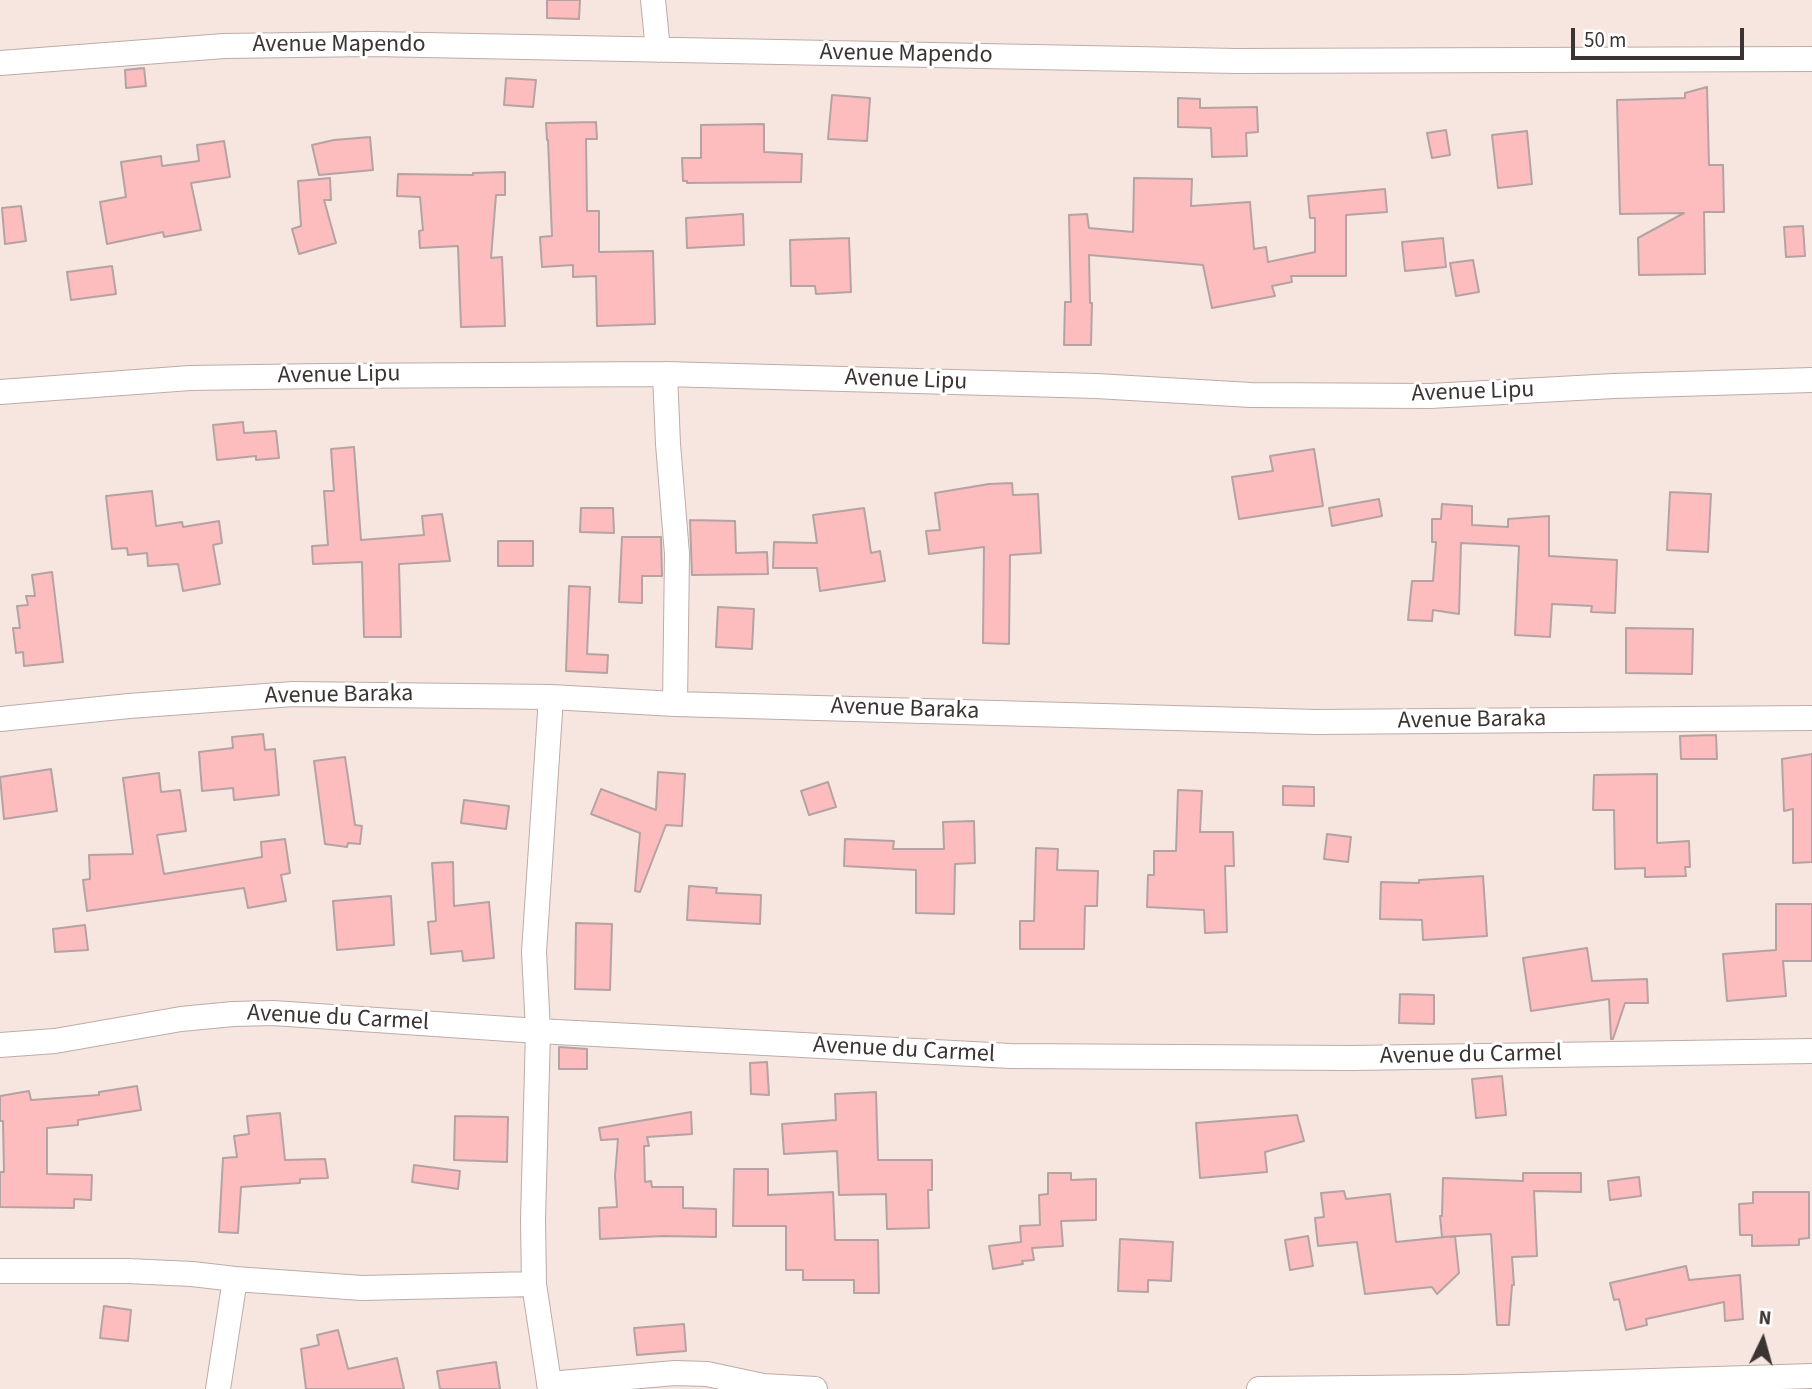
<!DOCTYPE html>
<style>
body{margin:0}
#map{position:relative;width:1812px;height:1389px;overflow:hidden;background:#f7e5e0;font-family:"Source Sans 3",sans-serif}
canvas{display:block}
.north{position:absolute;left:1728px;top:1305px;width:70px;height:70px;-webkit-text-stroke:5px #fff;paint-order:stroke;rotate:5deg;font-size:19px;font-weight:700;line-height:28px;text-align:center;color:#3b3432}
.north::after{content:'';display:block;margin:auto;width:24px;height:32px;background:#3b3432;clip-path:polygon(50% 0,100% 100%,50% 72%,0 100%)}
.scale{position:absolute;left:1571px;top:28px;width:173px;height:32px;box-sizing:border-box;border:4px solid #3b3432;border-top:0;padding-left:9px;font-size:21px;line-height:24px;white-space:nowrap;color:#3b3432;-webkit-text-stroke:5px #fff;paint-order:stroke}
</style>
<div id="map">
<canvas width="1812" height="1389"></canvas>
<div class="north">N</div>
<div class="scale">50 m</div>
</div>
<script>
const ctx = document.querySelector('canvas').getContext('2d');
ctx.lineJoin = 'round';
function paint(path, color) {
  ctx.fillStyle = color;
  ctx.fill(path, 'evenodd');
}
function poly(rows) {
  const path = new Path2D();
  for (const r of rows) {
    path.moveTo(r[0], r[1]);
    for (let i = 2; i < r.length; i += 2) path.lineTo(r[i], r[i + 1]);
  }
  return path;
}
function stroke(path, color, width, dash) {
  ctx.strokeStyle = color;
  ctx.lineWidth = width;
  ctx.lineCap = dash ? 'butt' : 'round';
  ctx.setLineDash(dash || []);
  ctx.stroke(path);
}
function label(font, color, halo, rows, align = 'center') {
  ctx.font = font + ' "Source Sans 3",sans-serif';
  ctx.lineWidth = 6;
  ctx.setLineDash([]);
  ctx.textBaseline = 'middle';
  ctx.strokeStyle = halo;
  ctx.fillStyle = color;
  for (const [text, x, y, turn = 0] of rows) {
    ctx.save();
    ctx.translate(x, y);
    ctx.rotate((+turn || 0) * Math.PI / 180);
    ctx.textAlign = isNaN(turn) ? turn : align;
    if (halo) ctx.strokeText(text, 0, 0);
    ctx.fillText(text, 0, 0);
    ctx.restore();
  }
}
const building = poly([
 [547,0,580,0,579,19,547,18,547,0],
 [144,68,146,86,126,88,125,70,144,68],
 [506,78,536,80,533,107,504,105,506,78],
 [1707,87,1709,165,1723,165,1724,212,1704,212,1705,274,1639,275,1638,238,1684,213,1620,214,1617,100,1685,98,1685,93,1707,87],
 [832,95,870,98,867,141,828,139,832,95],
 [1178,98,1200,99,1200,108,1257,107,1258,132,1246,133,1247,156,1212,157,1211,128,1178,127,1178,98],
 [596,122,597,139,586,139,587,211,599,211,599,252,653,251,655,324,597,326,596,276,573,277,573,265,542,267,540,237,552,236,548,140,547,140,546,123,596,122],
 [764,124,764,152,802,154,801,182,687,183,687,181,683,181,682,158,701,158,701,125,764,124],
 [1446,130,1450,155,1432,158,1427,133,1446,130],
 [1527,131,1532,184,1498,188,1492,135,1527,131],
 [370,137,373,170,319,175,312,145,334,140,370,137],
 [224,141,230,177,191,183,201,230,164,237,163,232,107,244,100,202,126,197,121,162,161,156,162,166,199,161,197,145,224,141],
 [505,172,505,195,496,195,491,258,502,257,505,326,461,327,458,246,420,248,419,231,423,230,420,197,397,196,398,174,473,175,473,173,505,172],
 [330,178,331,200,324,200,336,243,299,254,292,229,301,226,298,181,330,178],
 [1134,178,1192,179,1191,206,1250,202,1254,249,1266,247,1268,262,1315,252,1315,218,1310,218,1308,196,1385,189,1387,212,1346,215,1346,276,1291,276,1292,282,1272,286,1275,296,1212,308,1203,265,1089,255,1090,303,1092,303,1091,345,1064,345,1065,302,1071,302,1069,215,1087,214,1089,228,1133,232,1134,178],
 [21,206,26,241,5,244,2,208,21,206],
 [743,214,744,245,687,248,686,218,743,214],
 [1803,226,1805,256,1786,257,1784,227,1803,226],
 [849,238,851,292,816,294,815,286,791,286,790,240,849,238],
 [1443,238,1446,267,1405,271,1402,242,1443,238],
 [1473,260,1479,292,1456,296,1450,263,1473,260],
 [112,266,116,294,71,300,67,272,112,266],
 [243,422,244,433,276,431,279,458,256,460,256,456,217,460,213,425,243,422],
 [354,447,361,540,424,535,422,516,442,514,450,561,399,564,401,637,364,637,362,562,313,564,312,546,328,545,324,491,334,491,331,449,354,447],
 [1314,449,1323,506,1239,519,1232,477,1273,471,1270,456,1314,449],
 [1012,483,1013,495,1038,494,1041,553,1010,555,1009,644,983,643,984,547,929,554,926,531,940,530,935,493,989,484,1012,483],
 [152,491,156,526,182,522,183,527,219,521,222,543,213,545,220,584,183,591,178,564,148,566,147,553,128,555,127,548,112,549,106,496,152,491],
 [1670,492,1711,494,1708,552,1667,550,1670,492],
 [1379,499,1382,516,1332,526,1329,508,1379,499],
 [1442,504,1472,506,1472,525,1508,527,1508,519,1549,516,1549,556,1617,560,1615,613,1591,612,1592,606,1552,604,1550,637,1515,635,1519,546,1461,543,1459,614,1433,610,1432,621,1408,620,1412,581,1433,581,1436,542,1432,542,1432,519,1441,519,1442,504],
 [581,508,613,508,614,533,580,532,581,508],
 [864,508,871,553,880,551,885,581,820,591,817,568,773,568,774,542,817,543,813,515,864,508],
 [690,520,735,521,736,553,767,552,768,574,692,575,690,520],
 [622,537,661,537,662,576,642,576,642,603,619,602,622,537],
 [498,541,533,541,533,566,498,566,498,541],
 [52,572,63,662,24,666,23,652,16,653,13,628,20,628,17,606,28,605,26,596,35,596,32,575,52,572],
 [569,586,590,587,587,654,608,655,607,673,566,671,569,586],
 [718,607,754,609,752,649,716,647,718,607],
 [1626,628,1693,629,1692,674,1626,673,1626,628],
 [263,734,265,750,275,749,279,795,234,800,233,788,202,791,199,752,233,748,232,737,263,734],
 [1716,735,1717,759,1681,759,1680,736,1716,735],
 [1812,754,1812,862,1793,863,1793,809,1784,811,1782,759,1812,754],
 [345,757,355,825,362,826,360,844,348,843,347,847,325,844,314,761,345,757],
 [51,769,57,811,4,819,0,777,51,769],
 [658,772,685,774,682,826,666,825,640,892,635,891,640,833,591,814,601,789,656,810,658,772],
 [159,773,161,792,180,790,186,831,157,835,164,874,262,857,261,842,285,839,290,873,281,875,286,901,248,908,244,888,87,911,83,880,90,879,89,855,133,854,123,778,159,773],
 [1657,774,1657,843,1689,841,1690,867,1685,867,1686,876,1645,877,1645,868,1615,869,1614,810,1593,810,1594,775,1657,774],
 [828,782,836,807,809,815,801,791,828,782],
 [1283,786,1314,787,1314,806,1283,805,1283,786],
 [1178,790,1202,791,1200,832,1233,832,1234,866,1225,866,1227,932,1205,933,1204,910,1147,907,1148,875,1154,875,1154,851,1176,851,1178,790],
 [464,800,509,806,506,829,461,823,464,800],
 [974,821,975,863,955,864,954,914,916,913,916,870,844,866,845,839,894,841,893,849,944,849,943,822,974,821],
 [1327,834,1351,837,1348,862,1324,859,1327,834],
 [1036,848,1058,849,1057,870,1098,871,1097,906,1085,906,1084,949,1020,949,1020,921,1034,921,1036,848],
 [453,862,454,906,489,902,494,958,463,961,462,951,431,954,428,922,436,921,432,863,453,862],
 [1483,876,1487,936,1423,940,1422,920,1380,919,1381,882,1419,883,1419,880,1483,876],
 [689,886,717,888,716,893,761,895,760,924,687,920,689,886],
 [391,896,394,945,337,950,333,901,391,896],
 [1776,904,1812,904,1812,961,1783,961,1786,996,1727,1001,1723,954,1776,950,1776,904],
 [576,923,612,924,610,990,575,989,576,923],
 [85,925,88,950,55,952,53,929,85,925],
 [1587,948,1592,981,1647,979,1648,1003,1625,1003,1613,1039,1611,1039,1609,999,1531,1011,1523,958,1587,948],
 [1400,994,1434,995,1434,1024,1399,1023,1400,994],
 [559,1047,587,1049,587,1069,559,1069,559,1047],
 [767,1062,769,1095,751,1094,750,1063,767,1062],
 [1502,1076,1506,1115,1476,1118,1472,1079,1502,1076],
 [137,1086,141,1110,78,1120,78,1125,47,1128,47,1174,92,1175,91,1200,74,1199,74,1208,0,1207,0,1172,4,1172,3,1121,0,1121,0,1096,29,1091,31,1100,99,1095,99,1092,137,1086],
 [876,1092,878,1160,932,1160,932,1190,928,1190,929,1228,887,1229,886,1194,839,1195,837,1151,784,1154,782,1124,836,1120,835,1094,876,1092],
 [691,1112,692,1134,647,1137,649,1146,644,1146,645,1182,651,1181,652,1187,683,1187,683,1208,716,1209,716,1237,663,1236,600,1239,599,1208,617,1207,615,1176,618,1139,601,1140,599,1128,691,1112],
 [280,1113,285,1160,325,1159,328,1178,300,1179,300,1183,241,1187,238,1233,219,1232,223,1158,237,1157,234,1136,249,1134,247,1116,280,1113],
 [1297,1115,1304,1141,1265,1152,1267,1172,1200,1178,1196,1123,1297,1115],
 [455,1116,508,1117,507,1162,454,1160,455,1116],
 [414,1165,460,1171,458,1189,412,1182,414,1165],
 [734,1169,768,1169,768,1195,833,1192,835,1240,878,1240,879,1293,854,1293,854,1280,803,1280,803,1270,786,1270,786,1226,733,1226,734,1169],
 [1048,1173,1071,1173,1071,1180,1096,1179,1096,1220,1061,1221,1063,1246,1032,1248,1034,1260,1022,1261,1023,1264,993,1269,989,1246,1021,1242,1020,1226,1040,1225,1039,1195,1048,1194,1048,1173],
 [1523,1173,1581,1173,1581,1192,1534,1191,1537,1256,1512,1257,1514,1285,1512,1285,1509,1325,1497,1325,1491,1234,1442,1237,1440,1216,1442,1216,1443,1178,1523,1181,1523,1173],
 [1639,1177,1641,1196,1610,1200,1608,1181,1639,1177],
 [1344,1191,1346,1199,1390,1194,1396,1242,1455,1236,1459,1273,1437,1294,1432,1287,1365,1294,1357,1242,1318,1246,1315,1218,1324,1217,1321,1193,1344,1191],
 [1753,1192,1809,1192,1809,1238,1799,1239,1799,1245,1752,1246,1752,1235,1740,1235,1739,1204,1753,1203,1753,1192],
 [1308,1236,1313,1266,1290,1270,1285,1240,1308,1236],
 [1120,1239,1173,1242,1171,1281,1148,1280,1148,1292,1118,1291,1120,1239],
 [1686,1266,1689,1280,1740,1275,1743,1319,1725,1321,1724,1302,1646,1319,1647,1325,1626,1330,1619,1299,1614,1300,1610,1283,1686,1266],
 [104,1306,131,1310,128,1341,100,1338,104,1306],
 [684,1324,686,1351,637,1355,634,1328,684,1324],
 [338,1330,348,1369,397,1358,404,1389,306,1389,301,1349,319,1345,317,1335,338,1330],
 [496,1362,500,1389,440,1389,437,1371,496,1362]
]);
paint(building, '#fdbcbe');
stroke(building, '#b5a3a4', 2);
const minor = poly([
 [653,0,658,50],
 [0,63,224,46,373,44,1236,61,1812,59],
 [665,374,668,444,677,554,675,704],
 [0,392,190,378,324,376,665,374,1096,386,1251,395,1430,396,1614,386,1812,380],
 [0,719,129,706,293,694,551,697,675,704,1316,722,1812,718],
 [0,1045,55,1041,181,1019,233,1014,273,1013,538,1031,1010,1056,1352,1058,1812,1051],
 [0,1271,128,1271,192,1274,235,1279,362,1288,534,1284],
 [549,1384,675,1373,707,1374,763,1386,815,1389],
 [218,1389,235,1279],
 [550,1389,534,1284,533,1220,538,1031,534,952,551,697],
 [1259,1389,1460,1387,1812,1376]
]);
stroke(minor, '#bdaca7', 26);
stroke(minor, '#fff', 24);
label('24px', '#3b3432', '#fff', [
 ["Avenue Mapendo",339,46],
 ["Avenue Mapendo",906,55,1],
 ["Avenue Lipu",339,376,-1],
 ["Avenue Lipu",906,381,2],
 ["Avenue Lipu",1473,393,-2],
 ["Avenue Baraka",339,696,-1],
 ["Avenue Baraka",905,710,2],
 ["Avenue Baraka",1472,721,-1],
 ["Avenue du Carmel",338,1019,3],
 ["Avenue du Carmel",904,1051,3],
 ["Avenue du Carmel",1471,1056,-1]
]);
</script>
